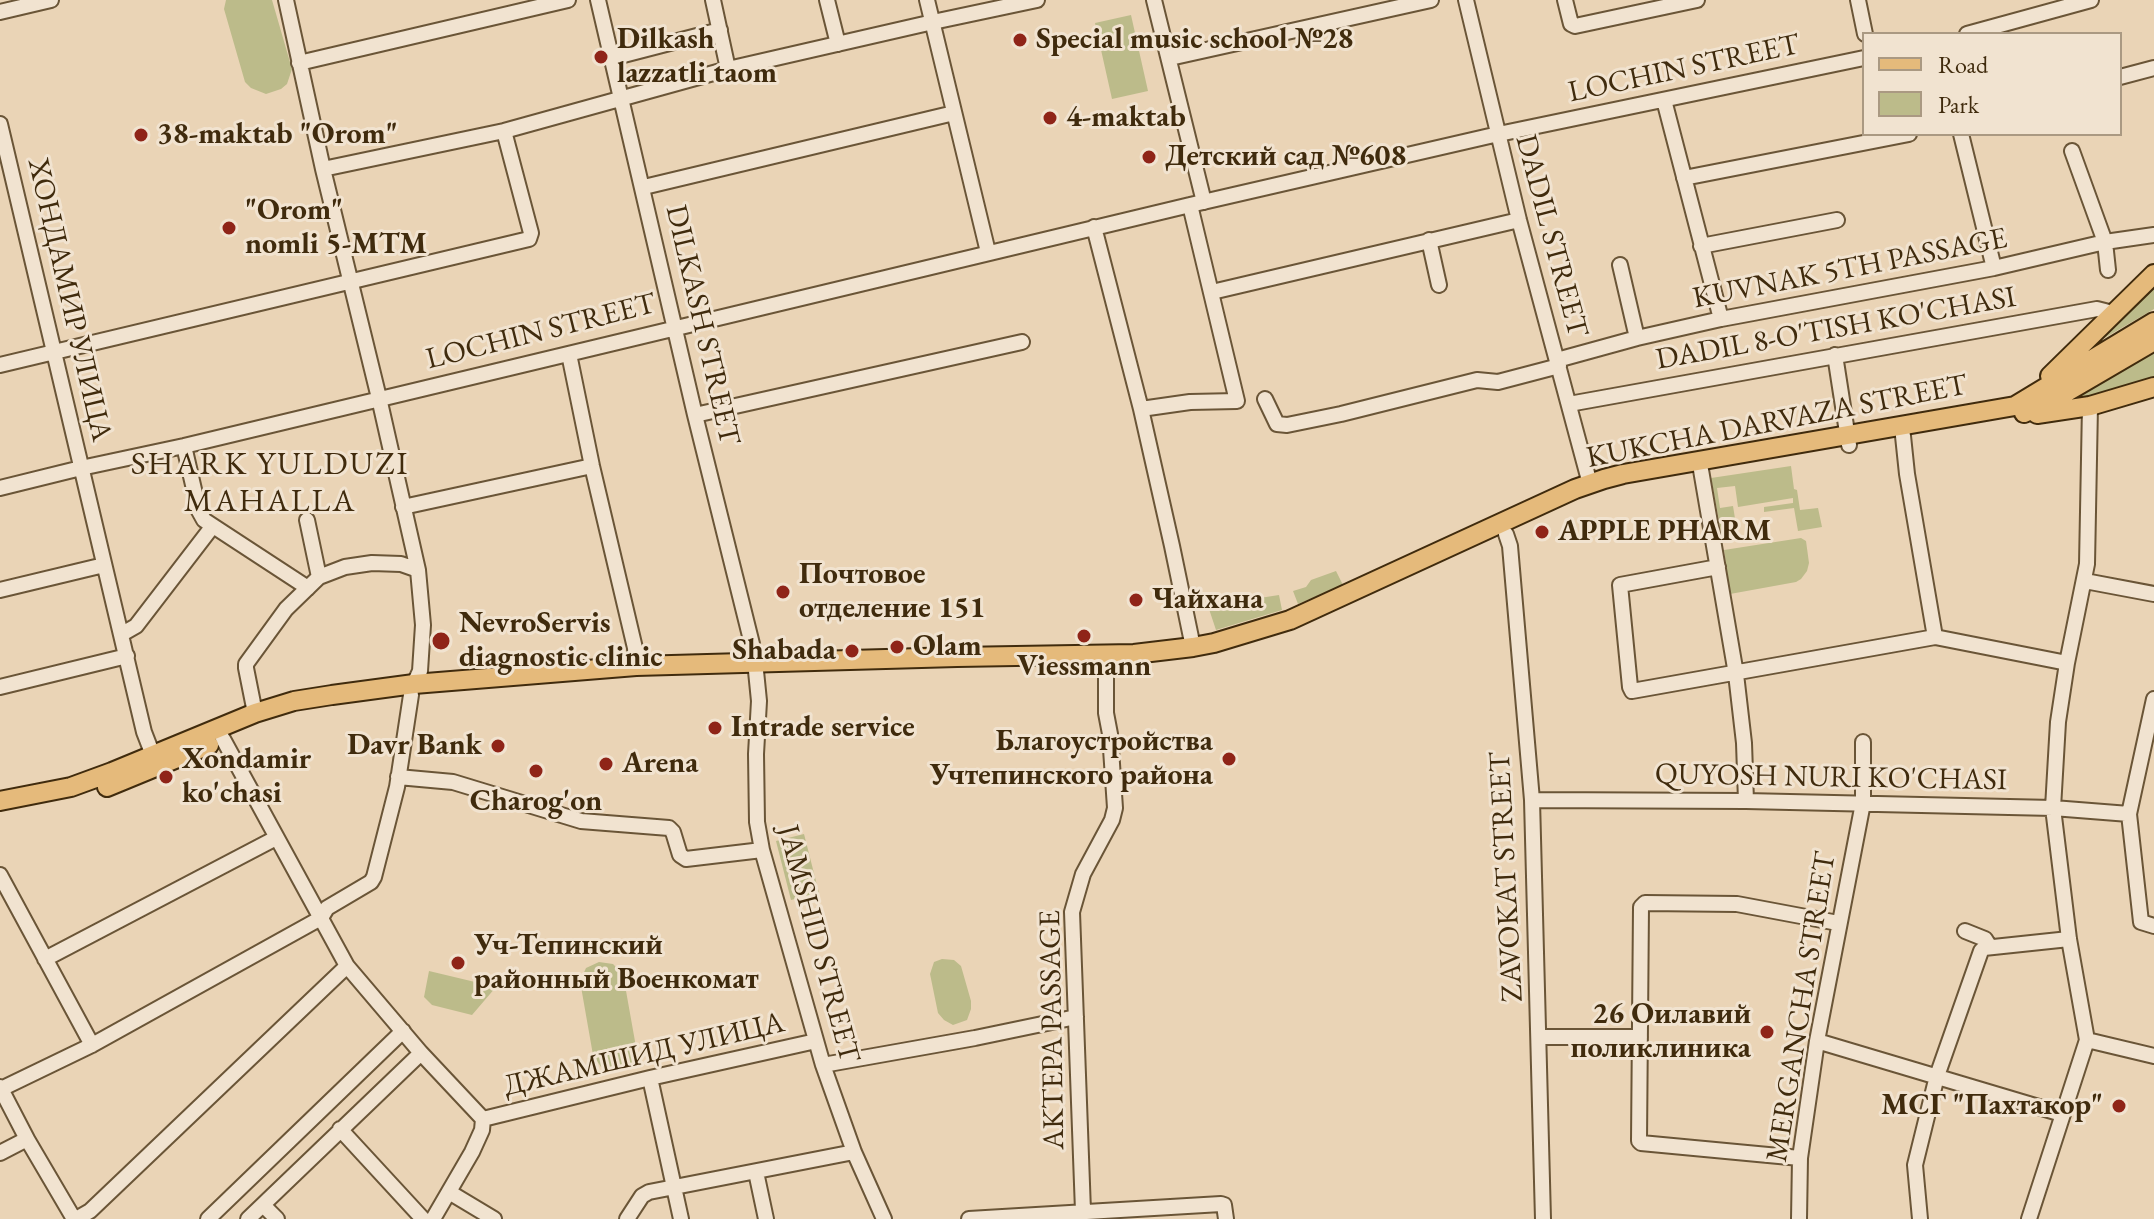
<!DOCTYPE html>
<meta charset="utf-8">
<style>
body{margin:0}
#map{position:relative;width:2154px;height:1219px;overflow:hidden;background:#ead4b6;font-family:"EB Garamond",serif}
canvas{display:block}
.legend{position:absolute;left:1862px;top:32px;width:260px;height:104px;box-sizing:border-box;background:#f1e3d0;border:2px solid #aa9982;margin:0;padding:10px 14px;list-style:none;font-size:24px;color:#402b0d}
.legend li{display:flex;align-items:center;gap:16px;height:40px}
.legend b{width:40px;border:2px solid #aa9982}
</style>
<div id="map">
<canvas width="2154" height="1219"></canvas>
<ul class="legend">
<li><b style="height:10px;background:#e5ba7b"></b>Road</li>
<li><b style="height:22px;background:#bcbb8a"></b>Park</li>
</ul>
</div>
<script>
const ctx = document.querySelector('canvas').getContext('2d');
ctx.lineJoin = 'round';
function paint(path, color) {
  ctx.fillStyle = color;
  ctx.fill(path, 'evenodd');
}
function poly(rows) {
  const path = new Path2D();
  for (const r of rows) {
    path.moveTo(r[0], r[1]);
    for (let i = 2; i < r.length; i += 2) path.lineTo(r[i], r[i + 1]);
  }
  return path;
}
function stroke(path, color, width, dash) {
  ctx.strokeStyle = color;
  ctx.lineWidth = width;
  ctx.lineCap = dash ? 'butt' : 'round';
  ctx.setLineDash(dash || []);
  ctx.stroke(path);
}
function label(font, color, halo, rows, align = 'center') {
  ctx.font = font + ' "EB Garamond",serif';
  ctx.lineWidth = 6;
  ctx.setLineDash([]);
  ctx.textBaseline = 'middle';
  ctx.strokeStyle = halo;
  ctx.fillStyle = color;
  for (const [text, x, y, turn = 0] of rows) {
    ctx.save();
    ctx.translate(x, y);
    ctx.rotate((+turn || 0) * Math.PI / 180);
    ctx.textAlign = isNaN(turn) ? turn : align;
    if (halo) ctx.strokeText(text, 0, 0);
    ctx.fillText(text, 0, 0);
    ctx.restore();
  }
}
paint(poly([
 [226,0,272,0,292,69,287,84,281,89,266,94,251,88,245,82,224,9],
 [1131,15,1148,91,1112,99,1095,23],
 [2154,282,2154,309,2079,353],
 [2154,349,2154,379,2073,402,2071,399],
 [1791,466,1794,489,1797,490,1800,510,1818,508,1822,527,1798,531,1794,508,1764,512,1764,507,1793,503,1793,498,1738,507,1735,486,1717,488,1720,508,1733,506,1738,537,1726,539,1726,542,1723,542,1711,478],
 [1801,538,1806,541,1809,563,1807,571,1801,579,1796,582,1730,594,1724,550],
 [1336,571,1343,585,1298,604,1293,591,1306,587,1311,580],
 [1279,595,1282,610,1216,630,1208,606],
 [804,834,819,893,791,900,776,841],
 [942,959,954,960,961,966,971,1001,971,1009,967,1020,953,1025,944,1020,938,1013,930,974,934,962],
 [599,962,613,964,623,974,636,1047,633,1061,628,1066,615,1071,601,1067,593,1055,580,981,586,968],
 [429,971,496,987,472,1015,432,1005,424,997]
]), '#bcbb8a');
const minor = poly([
 [286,0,323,169,379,398,418,570,423,625,420,671,414,684],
 [598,0,695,415,752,644,755,662],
 [713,0,728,69],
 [827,0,838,44],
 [927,0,988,252],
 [1154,0,1204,202],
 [1466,0,1519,220,1590,484],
 [1565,0,1571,24,1575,26,1697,0],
 [1858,0,1865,34],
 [0,12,51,0],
 [1967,34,2091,0],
 [612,58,720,30],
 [1170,58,1431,0],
 [299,63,568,0],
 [2120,77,2154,68],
 [1664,100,1721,319],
 [0,124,144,732,156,763],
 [1961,134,1994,268],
 [2072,151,2105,242,2108,270],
 [323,169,504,131,728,69,933,22,1037,0],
 [1684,178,1909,134],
 [644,187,954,113],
 [1094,227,1141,409,1172,546,1193,647],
 [1429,240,1439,285],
 [1701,246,1837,220],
 [1620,265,1637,338],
 [1212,292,1519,220],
 [569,354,592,466,635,648,636,666],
 [1835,355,1849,445],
 [1557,360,1637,338,1721,319,1994,268,2105,242,2154,235],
 [0,365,529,239,531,233,504,131],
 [1265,399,1277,424,1287,425,1341,414,1477,380,1498,382,1559,366],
 [1569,404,2097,309,2113,313],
 [1141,409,1190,402,1237,401,1190,205],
 [695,415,1022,342],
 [1903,436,1907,474,1935,637],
 [184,446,199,511,204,520,308,588],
 [1701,470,1736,674,1744,743,1746,801],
 [0,488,81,468,184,446,1190,205,1494,135,1864,58],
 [403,507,592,466],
 [307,520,319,577],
 [1506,534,1510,546,1532,800,1543,1219],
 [1718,567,1620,585,1630,687,1632,691,1935,637,2067,663],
 [2085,581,2154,594],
 [0,590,104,565],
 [122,634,136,626,212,527],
 [756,671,759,701,756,754,757,822,762,850,823,1065,854,1152,884,1219],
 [0,687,127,656],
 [2154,699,2129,814,2141,922,2154,926],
 [255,713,246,668,246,664,286,609,319,577,345,567,372,563,401,564,418,570],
 [223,739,347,966,421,1053,483,1119],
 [398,777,453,782,581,821,669,828,673,832,680,855,686,859,762,850],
 [1532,800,1746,801,2053,808,2129,814],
 [0,875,92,1045],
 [1965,931,1985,939,1990,947],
 [45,959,276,838],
 [1540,1037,1640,1037],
 [2087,1040,2154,1056],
 [1817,1041,2062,1114],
 [823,1065,975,1038,1076,1017],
 [650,1078,681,1219],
 [0,1087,27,1139,74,1219],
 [1,1089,92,1045,321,918,327,908,371,882,374,877,397,787,411,695],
 [483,1119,650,1078,816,1041],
 [340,1129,423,1219],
 [0,1153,27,1139],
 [1800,1158,1641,1143,1639,1141,1641,907,1645,903,1737,904,1838,923],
 [756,1172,766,1219],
 [449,1192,494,1219],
 [263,1205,277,1219],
 [76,1219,90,1211,347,966],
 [208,1219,403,1031],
 [248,1219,421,1053],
 [433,1219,472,1152,482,1130,483,1119],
 [627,1219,642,1196,649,1192,854,1152],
 [969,1219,1221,1204,1224,1205,1226,1219],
 [1081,1219,1083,1211,1072,912,1083,874,1112,820,1115,808,1110,734,1106,713,1106,655],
 [1799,1219,1800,1158,1817,1041,1863,803,1863,742],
 [1920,1219,1915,1165,1937,1076,1981,951,1984,948,2069,939],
 [2029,1219,2087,1040,2069,939,2053,808,2058,722,2067,663,2087,564,2090,406]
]);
const major = poly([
 [2050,376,2154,274],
 [2024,413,2060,396,2154,341],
 [2037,414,2090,406,2154,387],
 [107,787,209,745],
 [0,801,71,787,112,772,255,713,294,701,332,695,414,684,636,666,957,657,1134,654,1193,647,1214,643,1290,620,1575,489,1604,479,1623,474,2015,406,2154,322]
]);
stroke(minor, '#6a5537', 18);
stroke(major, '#402b0d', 22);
stroke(minor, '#f1e3d0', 14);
stroke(major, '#e5ba7b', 18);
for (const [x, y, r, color] of [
 [1020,40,8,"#8f2418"],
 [601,57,8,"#8f2418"],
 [1050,118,8,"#8f2418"],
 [141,135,8,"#8f2418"],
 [1149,157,8,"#8f2418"],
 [229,228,8,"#8f2418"],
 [1542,532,8,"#8f2418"],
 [783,592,8,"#8f2418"],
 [1136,600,8,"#8f2418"],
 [1084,636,8,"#8f2418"],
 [441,641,10,"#8f2418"],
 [897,647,8,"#8f2418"],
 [852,651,8,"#8f2418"],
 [715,728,8,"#8f2418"],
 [498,746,8,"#8f2418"],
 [1229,759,8,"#8f2418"],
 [606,764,8,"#8f2418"],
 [536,771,8,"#8f2418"],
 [166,777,8,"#8f2418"],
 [458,963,8,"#8f2418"],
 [1767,1032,8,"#8f2418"],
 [2119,1106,8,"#8f2418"]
]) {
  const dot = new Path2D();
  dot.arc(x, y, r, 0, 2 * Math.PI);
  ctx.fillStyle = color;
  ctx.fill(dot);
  stroke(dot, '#f1e3d0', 3);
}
label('bold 30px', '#402b0d', '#f1e3d0', [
 ["Dilkash",617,40],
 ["lazzatli taom",617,74],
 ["Special music school №28",1036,40],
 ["4-maktab",1066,118],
 ["38-maktab \"Orom\"",157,135],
 ["Детский сад №608",1165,157],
 ["\"Orom\"",245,211],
 ["nomli 5-MTM",245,245],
 ["APPLE PHARM",1558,532],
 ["Почтовое",799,575],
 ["отделение 151",799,609],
 ["Чайхана",1152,600],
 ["NevroServis",459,624],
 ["diagnostic clinic",459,658],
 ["Olam",913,647],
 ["Shabada",836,651,"right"],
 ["Viessmann",1084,667,"center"],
 ["Intrade service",731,728],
 ["Благоустройства",1213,742,"right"],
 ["Учтепинского района",1213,776,"right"],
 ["Davr Bank",482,746,"right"],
 ["Xondamir",182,760],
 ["ko'chasi",182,794],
 ["Arena",622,764],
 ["Charog'on",536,802,"center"],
 ["Уч-Тепинский",474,946],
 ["районный Военкомат",474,980],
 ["26 Оилавий",1751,1015,"right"],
 ["поликлиника",1751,1049,"right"],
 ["МСГ \"Пахтакор\"",2103,1106,"right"]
], 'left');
label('30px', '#402b0d', '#f1e3d0', [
 ["LOCHIN STREET",1684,69,-12],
 ["DADIL STREET",1551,236,75],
 ["KUVNAK 5TH PASSAGE",1850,269,-11],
 ["ХОНДАМИР УЛИЦА",69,300,77],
 ["DILKASH STREET",702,325,77],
 ["DADIL 8-O'TISH KO'CHASI",1836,329,-10],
 ["LOCHIN STREET",541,332,-14],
 ["KUKCHA DARVAZA STREET",1777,422,-11],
 ["QUYOSH NURI KO'CHASI",1831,778,1],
 ["ZAVOKAT STREET",1507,877,-93],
 ["JAMSHID STREET",818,944,75],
 ["MERGANCHA STREET",1802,1007,-81],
 ["AKTEPA PASSAGE",1053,1030,-91],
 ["ДЖАМШИД УЛИЦА",644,1055,-13]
]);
ctx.letterSpacing = '2px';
label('32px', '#402b0d', '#f1e3d0', [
 ["SHARK YULDUZI",270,465],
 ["MAHALLA",270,502]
]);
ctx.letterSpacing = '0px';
</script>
